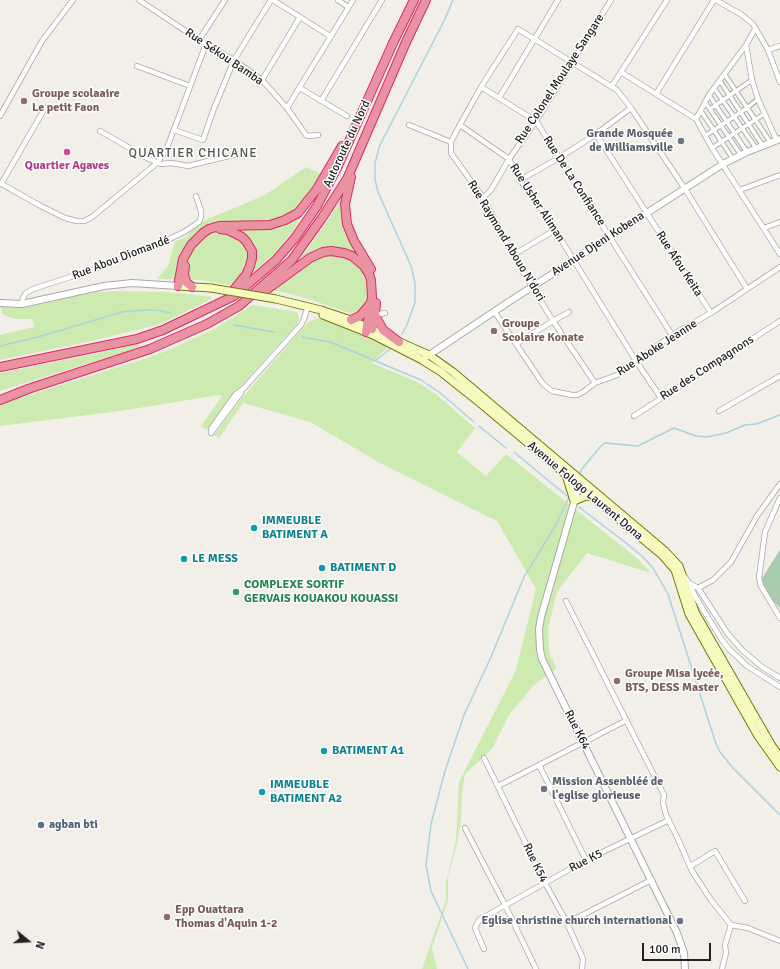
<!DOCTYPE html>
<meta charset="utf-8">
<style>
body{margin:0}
#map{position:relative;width:780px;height:969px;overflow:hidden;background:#f2efe9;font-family:Signika,sans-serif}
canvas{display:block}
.north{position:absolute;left:8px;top:921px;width:40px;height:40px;-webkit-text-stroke:3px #fff;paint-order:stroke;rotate:108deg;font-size:11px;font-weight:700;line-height:16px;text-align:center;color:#222}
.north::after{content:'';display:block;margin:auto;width:14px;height:18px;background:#222;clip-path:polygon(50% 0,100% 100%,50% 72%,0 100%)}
.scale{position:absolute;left:642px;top:943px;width:69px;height:18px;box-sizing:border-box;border:2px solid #222;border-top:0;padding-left:5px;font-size:12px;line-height:14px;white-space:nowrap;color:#222;-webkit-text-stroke:3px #fff;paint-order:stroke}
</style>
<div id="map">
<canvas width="780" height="969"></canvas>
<div class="north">N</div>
<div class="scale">100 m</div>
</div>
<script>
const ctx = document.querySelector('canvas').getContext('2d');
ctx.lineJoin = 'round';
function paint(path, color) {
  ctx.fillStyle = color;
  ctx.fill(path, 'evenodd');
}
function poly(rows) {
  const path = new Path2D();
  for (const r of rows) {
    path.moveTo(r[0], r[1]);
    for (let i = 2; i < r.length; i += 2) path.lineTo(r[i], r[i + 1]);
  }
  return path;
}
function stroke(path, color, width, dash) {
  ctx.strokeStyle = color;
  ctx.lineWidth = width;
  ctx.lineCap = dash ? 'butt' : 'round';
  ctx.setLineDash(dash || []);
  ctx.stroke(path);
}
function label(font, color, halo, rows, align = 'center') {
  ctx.font = font + ' Signika,sans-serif';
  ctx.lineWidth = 3;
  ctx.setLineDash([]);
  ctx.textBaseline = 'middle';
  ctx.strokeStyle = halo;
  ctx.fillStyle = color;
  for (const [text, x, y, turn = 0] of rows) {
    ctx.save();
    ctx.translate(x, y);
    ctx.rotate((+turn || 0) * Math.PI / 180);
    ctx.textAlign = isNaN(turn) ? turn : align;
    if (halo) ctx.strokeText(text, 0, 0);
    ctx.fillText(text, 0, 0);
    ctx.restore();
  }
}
paint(poly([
 [306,167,322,174,304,212,293,231,275,253,254,272,235,284,229,285,201,280,157,279,168,266,175,241,186,237,196,224,265,195],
 [343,195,359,255,337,248,323,248,308,254,301,258,328,221],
 [331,255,348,257,361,267,366,275,369,300,356,315,302,297,273,290,311,261,321,256],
 [111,291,168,292,213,297,208,301,161,324,92,341,0,360,0,335,34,327,32,319,14,319,2,314,1,307,24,308,86,294],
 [252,305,297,312,299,318,298,323,234,394,207,430,201,426,222,396,219,395,120,411,0,426,0,404,144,359,171,349,216,328],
 [317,318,323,319,338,324,389,346,372,363,417,382,436,394,475,428,457,452,486,476,506,454,639,560,651,573,587,553,557,592,548,628,549,649,551,657,557,668,533,686,509,715,492,749,465,774,462,793,461,819,456,848,448,876,448,900,432,948,437,969,422,969,446,900,446,882,456,841,459,782,516,670,536,589,497,521,380,463,310,422,243,403,219,438,214,435,241,399,308,322],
 [139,343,140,347,0,391,0,373,95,354]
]), '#cdebb0');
paint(poly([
 [780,550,780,608,757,586]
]), '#aacbaf');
stroke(poly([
 [234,325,274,332],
 [402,334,407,325,415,302,415,283,411,266,378,192,375,179,375,163,380,145,445,19,453,0],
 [302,337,330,342,421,380,439,392,474,422],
 [0,346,38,337,122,312,143,310,157,310,171,313],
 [375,361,390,349],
 [479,426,506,448],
 [514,452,567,496],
 [579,476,581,470,600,447,605,443,638,446,674,428,696,436,707,437,726,433,745,425,756,424,780,415],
 [579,507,626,543,643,557,653,568,668,594,715,741,720,752,733,768,780,815],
 [468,969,431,891,426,865,431,824,445,771,464,715,491,657,524,577,556,525,570,495]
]), '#aad3df', 1.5);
const pedestrian = poly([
 [725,75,771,143],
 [720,81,763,146],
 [714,88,756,148],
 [709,95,747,152],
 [705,102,741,155],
 [710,109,752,80],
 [701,111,733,159],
 [705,136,747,108,758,99],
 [712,148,764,114]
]);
const minor = poly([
 [139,0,199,40,234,60,262,80,287,108,306,135,308,136,318,135],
 [273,0,330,36],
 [338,0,348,7],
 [716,0,742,15,753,24,768,50,780,82],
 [199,40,225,0],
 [746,45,752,80,758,99,777,141],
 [768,50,780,46],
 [137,66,190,86],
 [621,72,696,119,712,148,780,254],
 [262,80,300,17],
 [612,86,667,0],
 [481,87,536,121,672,335],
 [300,88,347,116],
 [656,94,714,0],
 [499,98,558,0],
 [321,101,382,0],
 [287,108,353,0],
 [0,116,42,41,73,0],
 [696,119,709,95,746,45,755,29],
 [409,125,451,142],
 [460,125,509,159,520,180,547,217,636,361,661,398],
 [174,130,203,140,213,111,234,60,271,0],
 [100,131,147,158,161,164,172,163,188,166,237,154],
 [596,134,711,313],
 [520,180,559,158,596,134,631,108],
 [0,183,39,205,65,218,77,221,84,221,92,217,157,163,167,148,206,44],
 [1,184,45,108],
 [740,190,780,175],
 [483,198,491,190,509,159,536,121,611,0],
 [764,228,780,222],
 [513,255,555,230],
 [22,304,23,298,26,293,33,289,89,271,155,246,184,232,199,222,201,217,201,211,196,196],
 [494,311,543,384,552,391,572,395,577,395,583,392,595,383,617,375,672,335,711,313,780,267],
 [374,317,375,315,385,313],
 [516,344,553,321,569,312],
 [595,383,553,321,517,262,483,198,451,153,451,142,456,132,481,87,518,29,617,90,631,108,685,189,747,289],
 [719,411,780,376],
 [634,416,780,321],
 [211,433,211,429,235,395,244,388,301,325,304,319,308,306],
 [211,433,241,393],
 [780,498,765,532,759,578,761,586,780,618],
 [685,577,689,583,696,598,722,640,729,649,747,666,780,687],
 [689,583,698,588,728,634,743,651,762,667,780,678],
 [698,588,713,580,731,562,757,516,780,484],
 [566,601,664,795,663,803,666,815,678,839,692,871,711,900,731,925,748,928,780,941],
 [484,758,545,883,567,923,583,959,582,969],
 [539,765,586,860],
 [498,786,627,720],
 [465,828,505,905,536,969],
 [691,866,715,851,745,901],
 [567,923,651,880],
 [484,949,475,928,479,920,586,860,669,820],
 [722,969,726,953,725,945,731,925]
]);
const tertiary = poly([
 [0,303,22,304,104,286,132,283,178,286],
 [426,357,507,303,723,164,747,152,780,139],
 [581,482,579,485,541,617,539,629,540,650,542,659,564,704,677,933,684,953,685,969]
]);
const secondary = poly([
 [178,286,211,288],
 [276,299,321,310,351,320,429,355,439,362,453,372,665,551,679,566,695,612,772,746,780,757],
 [323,315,371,334,422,360,441,372,480,403,662,555,675,570,689,614,758,736,780,767],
 [566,475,574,501,586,496,593,497]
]);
const motorway = poly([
 [351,177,345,204,347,224,354,241,371,269],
 [220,229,228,230,242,237,246,241,252,251,252,258,250,266,246,275,233,291],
 [185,266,184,274,186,282,192,287],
 [178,286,183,259,191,245,203,233,209,229,219,226,270,225,285,220,298,213,317,189,342,146],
 [262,293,310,258,323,252,331,251,344,253,352,256,364,266,369,274,371,280,372,297,366,332],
 [375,315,383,330,399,342],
 [351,320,360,316,371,303],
 [372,329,375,315,376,303],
 [0,367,137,339,163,330,234,296,276,260,295,238,317,206,337,168,393,43,414,0],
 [0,400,28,389,150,349,207,324,239,306,292,260,322,218,347,179,407,40,426,0]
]);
stroke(pedestrian, '#a9a9a9', 5.5);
stroke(minor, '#a9a9a9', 6);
stroke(tertiary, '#a9a9a9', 8);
stroke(secondary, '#707d05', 9);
stroke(motorway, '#dc2a67', 10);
stroke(pedestrian, '#fff', 3.5);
stroke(minor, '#fff', 4.5);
stroke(tertiary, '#fff', 6);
stroke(secondary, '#f7fabf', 7);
stroke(motorway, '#e892a2', 8);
const secondaryBridge = poly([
 [211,288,276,299]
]);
stroke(secondaryBridge, '#707d05', 9, []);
stroke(secondaryBridge, '#f7fabf', 7);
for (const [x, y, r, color] of [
 [24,101,4,"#8d6e63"],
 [681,141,4,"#6b7280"],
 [67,152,4,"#d1479c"],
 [494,331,4,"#8d6e63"],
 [254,528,4,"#0f9aa8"],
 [184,559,4,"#0f9aa8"],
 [322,568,4,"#0f9aa8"],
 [236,592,4,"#2e9e5b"],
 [617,681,4,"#8d6e63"],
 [324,751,4,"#0f9aa8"],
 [544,789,4,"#6b7280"],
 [262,792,4,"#0f9aa8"],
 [41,825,4,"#5c6f8a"],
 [167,917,4,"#8d6e63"],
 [680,921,4,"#6b7280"]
]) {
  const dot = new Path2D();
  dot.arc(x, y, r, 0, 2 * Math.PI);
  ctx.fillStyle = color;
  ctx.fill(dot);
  stroke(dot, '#fff', 1.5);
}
label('12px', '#222', '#fff', [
 ["Rue Sékou Bamba",224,57,34],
 ["Rue Colonel Moulaye Sangare",560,79,-57],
 ["Autoroute du Nord",347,144,-65],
 ["Rue De La Confiance",574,181,57],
 ["Rue Usher Aliman",537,203,57],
 ["Rue Raymond Abouo N'dori",506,241,59],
 ["Avenue Djeni Kobena",598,244,-33],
 ["Rue Abou Diomandé",121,258,-21],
 ["Rue Afou Keita",679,264,57],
 ["Rue Aboke Jeanne",657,348,-33],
 ["Rue des Compagnons",707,368,-33],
 ["Avenue Fologo Laurent Dona",585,491,40],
 ["Rue K64",577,730,63],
 ["Rue K5",586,861,-27],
 ["Rue K54",535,863,64]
]);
label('bold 12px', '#785e54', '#fff', [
 ["Groupe scolaaire",32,94],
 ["Le petit Faon",32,108],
 ["Groupe",502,324],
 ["Scolaire Konate",502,338],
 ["Groupe Misa lycée,",625,674],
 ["BTS, DESS Master",625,688],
 ["Epp Ouattara",175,910],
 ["Thomas d'Aquin 1-2",175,924]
], 'left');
label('bold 12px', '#5b616d', '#fff', [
 ["Grande Mosquée",673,134],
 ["de Williamsville",673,148],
 ["Mission Assenbléé de",552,782,"left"],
 ["l'eglise glorieuse",552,796,"left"],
 ["Eglise christine church international",672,921]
], 'right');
label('bold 12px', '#b23c85', '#fff', [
 ["Quartier Agaves",67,166]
]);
label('bold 12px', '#0d838f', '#fff', [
 ["IMMEUBLE",262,521],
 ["BATIMENT A",262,535],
 ["LE MESS",192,559],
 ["BATIMENT D",330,568],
 ["BATIMENT A1",332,751],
 ["IMMEUBLE",270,785],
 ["BATIMENT A2",270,799]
], 'left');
label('bold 12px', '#27864d', '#fff', [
 ["COMPLEXE SORTIF",244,585],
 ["GERVAIS KOUAKOU KOUASSI",244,599]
], 'left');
label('bold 12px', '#4e5e75', '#fff', [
 ["agban bti",49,825]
], 'left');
ctx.letterSpacing = '1px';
label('13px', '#555', '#fff', [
 ["QUARTIER CHICANE",193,154]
]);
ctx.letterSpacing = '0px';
</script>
